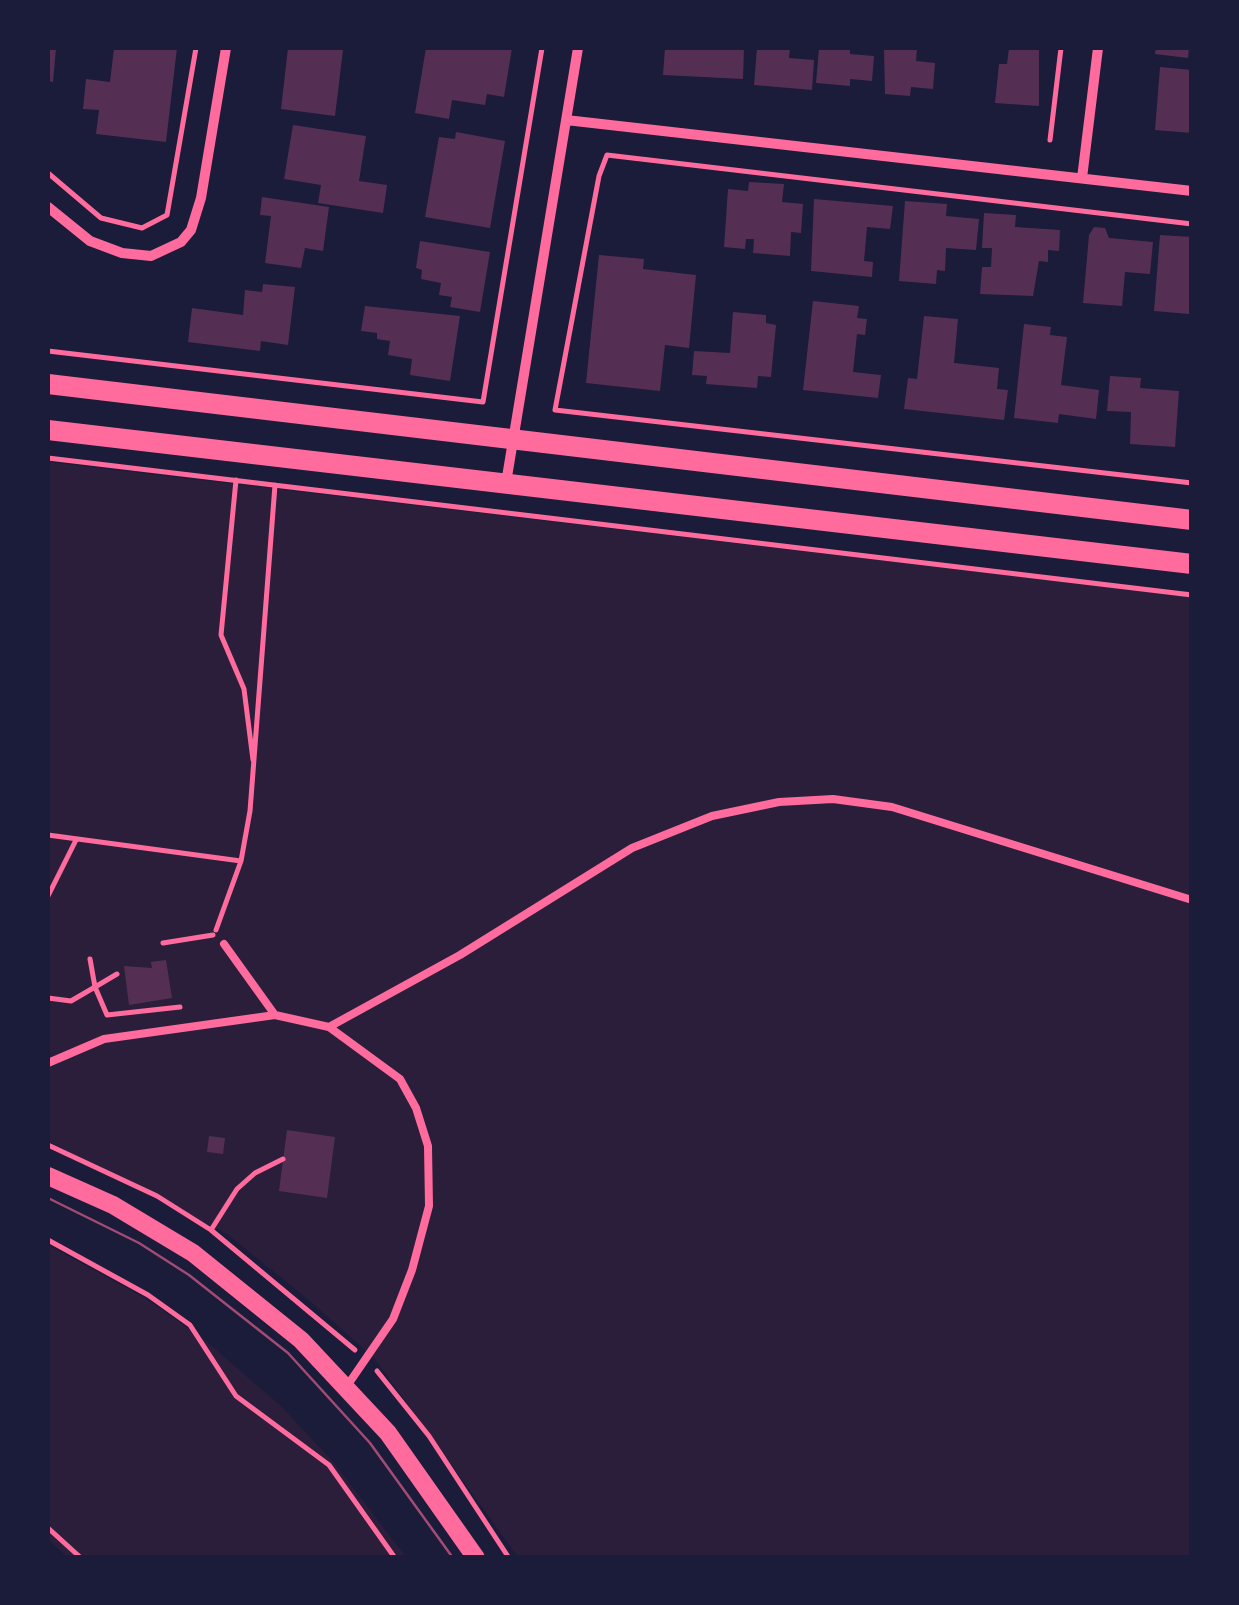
<!DOCTYPE html>
<style>
body{margin:0}
#map{position:relative;width:1239px;height:1605px;overflow:hidden;background:#1b1b3a;font-family:Montserrat,sans-serif}
canvas{display:block}
.frame{position:absolute;inset:0;border:50px solid #1b1b3a;pointer-events:none}
</style>
<div id="map">
<canvas width="1239" height="1605"></canvas>
<div class="frame"></div>
</div>
<script>
const ctx = document.querySelector('canvas').getContext('2d');
ctx.lineJoin = 'round';
function paint(path, color) {
  ctx.fillStyle = color;
  ctx.fill(path, 'evenodd');
}
function poly(rows) {
  const path = new Path2D();
  for (const r of rows) {
    path.moveTo(r[0], r[1]);
    for (let i = 2; i < r.length; i += 2) path.lineTo(r[i], r[i + 1]);
  }
  return path;
}
function stroke(path, color, width, dash) {
  ctx.strokeStyle = color;
  ctx.lineWidth = width;
  ctx.lineCap = dash ? 'butt' : 'round';
  ctx.setLineDash(dash || []);
  ctx.stroke(path);
}
paint(poly([
 [48,462,1191,597,1191,1557,518,1557,374,1358,310,1301,227,1234,48,1141],
 [48,1245,145,1298,206,1341,281,1406,336,1465,406,1557,68,1558,48,1539]
]), '#2a1e3b');
paint(poly([
 [48,48,56,48,53,82,48,81],
 [114,48,177,48,166,142,96,134,99,110,83,109,86,79,110,82],
 [288,48,343,50,335,116,281,109],
 [426,48,512,48,504,97,487,94,485,105,452,100,449,119,415,113],
 [665,48,744,48,743,79,663,75],
 [757,48,790,48,789,58,814,60,812,90,754,85],
 [819,48,850,48,850,54,874,56,872,81,850,79,850,86,816,83],
 [884,48,917,48,916,61,935,63,933,89,911,87,910,96,885,94],
 [1009,48,1039,48,1039,106,995,103,999,64,1007,64],
 [1156,48,1189,48,1188,58,1155,54],
 [1160,67,1192,70,1192,133,1155,130],
 [293,125,366,136,359,181,387,185,383,213,318,203,321,185,284,179],
 [456,132,505,141,490,228,425,217,439,137,455,139],
 [749,182,784,184,782,202,803,204,801,233,791,232,790,256,753,253,754,239,746,239,745,249,724,247,728,189,748,191],
 [262,197,329,207,323,251,305,248,301,268,265,263,271,216,260,215],
 [814,199,893,206,890,229,867,227,864,261,873,262,872,277,811,271],
 [905,201,947,204,946,216,979,219,976,250,946,248,945,271,937,270,936,284,899,281],
 [984,213,1016,215,1015,227,1060,230,1059,251,1048,250,1048,262,1039,261,1033,296,980,294,982,267,991,267,992,248,982,248],
 [1094,227,1105,228,1109,238,1153,242,1150,274,1125,272,1122,306,1083,303,1089,235],
 [1160,235,1192,237,1189,314,1154,311],
 [420,241,490,252,480,312,450,307,452,297,439,295,441,283,421,279,422,270,416,268],
 [599,255,644,259,643,269,696,275,689,348,665,345,660,391,586,383],
 [263,284,295,287,288,345,261,341,260,351,188,342,192,308,243,315,245,290,262,292],
 [813,301,859,306,857,318,867,319,865,335,857,334,853,372,881,375,878,398,803,390],
 [365,306,460,316,450,381,410,375,412,359,388,355,390,341,377,339,377,333,361,331],
 [733,312,766,315,766,323,776,325,771,377,758,376,757,388,706,384,707,376,692,375,694,351,730,353],
 [924,316,958,319,954,363,999,368,997,389,1008,390,1004,420,904,409,908,378,917,379],
 [1024,324,1051,327,1050,335,1067,337,1061,385,1099,390,1096,419,1059,414,1058,423,1014,418],
 [1110,376,1141,378,1140,388,1179,391,1175,447,1130,444,1131,412,1107,411],
 [166,960,172,998,129,1005,124,966,152,968,151,962],
 [287,1130,335,1137,327,1198,279,1191],
 [209,1136,225,1138,223,1154,207,1152]
]), '#542f53');
stroke(poly([
 [1050,140,1061,48],
 [48,173,101,218,142,228,167,215,196,48],
 [1192,224,607,155,599,176,555,410,1192,483],
 [48,351,483,402,542,48],
 [48,458,1192,595],
 [236,480,221,635,244,689,253,760],
 [48,835,241,861],
 [48,896,76,840],
 [216,930,241,861,250,811,275,485],
 [163,943,213,935],
 [90,959,95,987,117,974],
 [48,998,71,1001,95,987,107,1015,180,1007],
 [48,1145,157,1196,211,1230,355,1350],
 [211,1230,237,1189,255,1173,283,1159],
 [48,1240,148,1295,190,1325,236,1396,329,1465,395,1558],
 [377,1371,429,1436,509,1558],
 [48,1528,81,1558]
]), '#ff6b9d', 5);
stroke(poly([
 [224,944,275,1015],
 [329,1027,460,955,632,848,712,816,779,802,833,799,892,807,1192,900],
 [48,1063,104,1039,275,1015,329,1027,400,1079,416,1108,428,1146,429,1206,412,1270,393,1319,347,1386]
]), '#ff6b9d', 8);
stroke(poly([
 [566,120,1192,191],
 [1082,178,1098,48],
 [48,207,90,241,122,253,151,256,181,242,191,230,201,198,226,48],
 [506,483,578,48]
]), '#ff6b9d', 10);
stroke(poly([
 [48,1176,113,1205,193,1253,301,1340,388,1433,476,1558]
]), '#ff6b9d', 18);
stroke(poly([
 [48,384,1192,520],
 [48,430,1192,564]
]), '#ff6b9d', 20);
stroke(poly([
 [48,1198,139,1243,189,1275,288,1353,370,1443,453,1558]
]), '#a44b75', 2.5);
</script>
